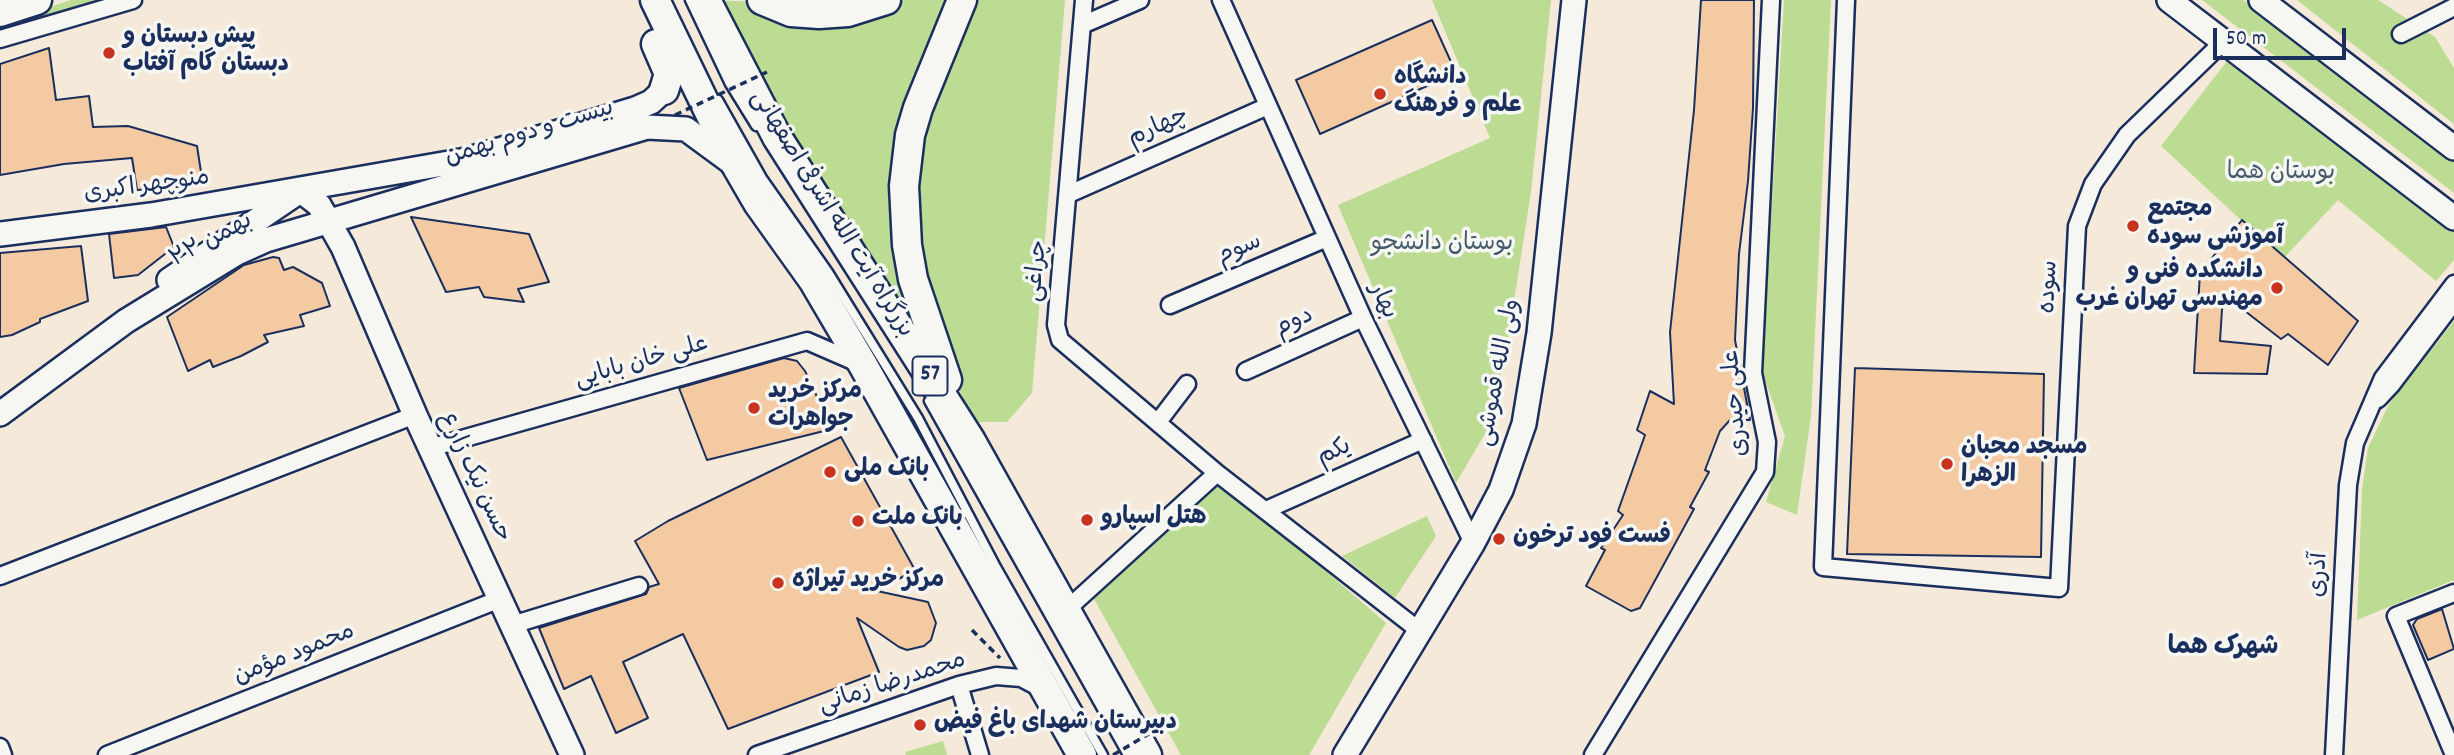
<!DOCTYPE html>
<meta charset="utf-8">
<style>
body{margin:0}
#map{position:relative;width:2454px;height:755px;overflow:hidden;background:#f5e9da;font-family:Dekko,sans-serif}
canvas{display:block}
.scale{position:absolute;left:2213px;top:28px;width:133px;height:32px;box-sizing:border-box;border:4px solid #1b2f5e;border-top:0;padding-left:9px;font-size:21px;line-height:24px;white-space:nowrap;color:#1b2f5e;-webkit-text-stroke:5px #f6f6f2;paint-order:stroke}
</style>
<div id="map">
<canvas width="2454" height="755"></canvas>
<div class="scale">50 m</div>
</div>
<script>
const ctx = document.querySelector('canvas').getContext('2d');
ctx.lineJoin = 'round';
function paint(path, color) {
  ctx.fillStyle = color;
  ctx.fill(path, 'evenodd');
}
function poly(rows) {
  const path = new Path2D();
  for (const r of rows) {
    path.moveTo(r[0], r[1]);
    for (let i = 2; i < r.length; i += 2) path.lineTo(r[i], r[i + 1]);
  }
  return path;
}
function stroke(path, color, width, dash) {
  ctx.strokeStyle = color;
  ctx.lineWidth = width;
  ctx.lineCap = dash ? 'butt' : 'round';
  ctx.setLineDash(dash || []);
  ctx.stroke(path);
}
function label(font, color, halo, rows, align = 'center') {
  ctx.font = font + ' Dekko,"Playpen Sans Arabic",sans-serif';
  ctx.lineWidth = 7;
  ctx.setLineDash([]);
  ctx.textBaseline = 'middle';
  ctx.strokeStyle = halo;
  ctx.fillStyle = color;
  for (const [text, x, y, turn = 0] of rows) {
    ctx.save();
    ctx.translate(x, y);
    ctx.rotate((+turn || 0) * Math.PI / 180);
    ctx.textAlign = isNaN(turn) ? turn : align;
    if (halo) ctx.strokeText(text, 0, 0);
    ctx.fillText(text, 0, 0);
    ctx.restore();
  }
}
paint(poly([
 [71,0,107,0,0,32,0,23],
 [716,0,889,9,904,0,954,0,905,119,932,359,800,156],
 [970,0,1065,0,1032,393,1007,422,971,422,915,261,916,144],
 [1432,0,1551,0,1531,192,1506,352,1486,432,1456,483,1338,205,1490,138],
 [1784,0,1831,0,1811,416,1797,515,1766,502,1785,436,1762,372],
 [2202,0,2243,0,2354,84,2454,161,2454,193],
 [2297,0,2378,0,2435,37,2454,68,2454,124],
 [2227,61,2454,231,2454,260,2436,281,2338,200,2283,259,2161,146],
 [2454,321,2454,580,2357,620,2362,490,2368,448,2389,404],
 [1221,481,1386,623,1309,755,1181,755,1093,597],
 [1427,516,1436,536,1395,598,1342,556],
 [943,741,947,755,906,755,905,752]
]), '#bcdb93');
const building = poly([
 [1701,0,1754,0,1753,108,1748,181,1739,254,1735,340,1750,420,1730,420,1720,431,1705,470,1709,472,1690,507,1694,509,1640,608,1631,611,1586,586,1605,550,1601,548,1623,515,1618,511,1645,435,1637,430,1650,391,1674,404,1670,332,1694,110,1701,0],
 [1432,20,1456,73,1320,134,1296,80,1432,20],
 [49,48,56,100,89,96,93,127,128,126,197,146,203,185,137,190,132,158,64,164,0,175,0,64,49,48],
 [411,217,529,234,549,282,518,289,524,302,484,297,479,287,446,292,411,217],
 [2242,220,2358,321,2328,365,2288,334,2281,339,2223,294,2220,341,2271,346,2267,374,2194,373,2200,273,2242,220],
 [166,227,174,247,138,275,114,278,109,234,166,227],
 [81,246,88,301,40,319,40,322,12,335,0,337,0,253,81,246],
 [273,257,279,258,284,270,293,267,322,283,330,306,300,315,304,326,264,335,268,342,241,356,213,367,210,360,188,371,167,317,244,265,273,257],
 [784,358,797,361,805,371,832,429,707,460,679,388,784,358],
 [1855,368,2044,374,2041,557,1847,554,1855,368],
 [841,437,915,570,877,591,928,602,936,623,931,640,924,646,907,650,899,647,857,618,879,672,728,729,683,634,623,662,648,718,616,733,591,676,564,689,539,628,646,594,649,587,659,584,635,541,668,521,841,437],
 [2442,609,2454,649,2428,660,2413,625,2417,619,2442,609]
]);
paint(building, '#f4caa3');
stroke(building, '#1b2f5e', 2);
const lane = poly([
 [690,0,730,84,756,126],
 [718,100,762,178,828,272,918,418,996,567,1103,755],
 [929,401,1128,755]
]);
const street = poly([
 [1084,0,1056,325,1060,340,1217,473,1421,632],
 [1221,0,1363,318,1473,543],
 [1846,0,1823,567,2059,588,2077,226,2093,184,2127,135,2223,42],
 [1082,25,1140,0],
 [2401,34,2454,7],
 [0,39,133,0],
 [1069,194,1268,106],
 [1170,305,1327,238],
 [1246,371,1363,318],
 [2378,399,2392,384,2454,302],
 [1158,422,1187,384],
 [430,448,807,341,860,364],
 [1266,510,1423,440],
 [0,576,415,415],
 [2454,593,2396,616,2454,755],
 [1064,612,1217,473],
 [512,625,639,586],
 [959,685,980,755],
 [0,747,3,755],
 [107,755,500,599],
 [757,755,959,685,996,676,1021,678,1040,688],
 [1593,755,1765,472,1767,442,1753,373,1771,0],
 [2334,755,2348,485,2355,443,2383,378,2454,284]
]);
const secondary = poly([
 [2169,0,2454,218],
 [2261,0,2454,148],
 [301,191,319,205,343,247,415,415,572,755],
 [0,234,151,215,466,160,635,109,651,102,664,90],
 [169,280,294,195],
 [0,414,126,321,237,253,266,240,647,127,686,129,735,165],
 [1345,755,1473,543,1501,490,1524,424,1539,333,1574,0]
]);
const highway = poly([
 [655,0,729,153,758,203,813,280,863,365,1082,755],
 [706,0,777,137,971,441,1147,755],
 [762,0,791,12,819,14,848,12,886,0],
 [0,12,37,0],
 [656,44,669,74,664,90],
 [947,380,913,279,907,245,904,186,910,135,918,108,962,0]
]);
stroke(lane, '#1b2f5e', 13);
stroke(street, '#1b2f5e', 21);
stroke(secondary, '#1b2f5e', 28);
stroke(highway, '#1b2f5e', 33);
stroke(poly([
 [972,630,1000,658]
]), '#1b2f5e', 3.5, [7, 5]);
stroke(lane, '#f6f6f2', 8);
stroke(street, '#f6f6f2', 16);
stroke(secondary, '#f6f6f2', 23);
stroke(highway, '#f6f6f2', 28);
stroke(poly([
 [675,115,767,72],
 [1113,755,1159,728]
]), '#1b2f5e', 3.5, [7, 5]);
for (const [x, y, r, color] of [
 [109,53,7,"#c8321e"],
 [1380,94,7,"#c8321e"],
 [2133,226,7,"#c8321e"],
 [2277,288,7,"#c8321e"],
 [754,408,7,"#c8321e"],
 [1947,464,7,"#c8321e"],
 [830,472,7,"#c8321e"],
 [1087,520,7,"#c8321e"],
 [858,521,7,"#c8321e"],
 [1499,539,7,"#c8321e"],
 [778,583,7,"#c8321e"],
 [920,725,7,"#c8321e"]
]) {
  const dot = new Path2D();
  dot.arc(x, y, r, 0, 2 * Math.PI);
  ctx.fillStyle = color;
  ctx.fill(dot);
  stroke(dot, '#f6f6f2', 2.5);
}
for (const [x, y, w] of [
 [930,376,35]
]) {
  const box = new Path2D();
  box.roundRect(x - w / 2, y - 19.5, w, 39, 5);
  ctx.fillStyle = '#f6f6f2';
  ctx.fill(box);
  stroke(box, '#1b2f5e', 2);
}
label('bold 23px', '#1b2f5e', null, [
 ["57",930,376]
]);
label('bold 24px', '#1b2f5e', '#f6f6f2', [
 ["پیش دبستان و",123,39],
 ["دبستان گام آفتاب",123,67],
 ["دانشگاه",1394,80],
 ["علم و فرهنگ",1394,108],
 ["مجتمع",2147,212],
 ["آموزشی سوده",2147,240],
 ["دانشکده فنی و",2263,274,"right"],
 ["مهندسی تهران غرب",2263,302,"right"],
 ["مرکز خرید",768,394],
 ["جواهرات",768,422],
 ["مسجد محبان",1961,450],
 ["الزهرا",1961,478],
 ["بانک ملی",844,472],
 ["هتل اسپارو",1101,520],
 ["بانک ملت",872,521],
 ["فست فود ترخون",1513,539],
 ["مرکز خرید تیراژه",792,583],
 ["دبیرستان شهدای باغ فیض",934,725]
], 'left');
label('24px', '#1b2f5e', '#f6f6f2', [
 ["چهارم",1159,129,-24],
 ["بیست و دوم بهمن",530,135,-17],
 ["منوچهر اکبری",147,188,-8],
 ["بزرگراه آیت الله اشرفی اصفهانی",830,215,58],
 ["۲۲ بهمن",212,242,-28],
 ["سوم",1240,251,-23],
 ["چراغی",1039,271,-84],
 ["سوده",2051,287,-87],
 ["بهار",1381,302,65],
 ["دوم",1295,324,-24],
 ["علی خان بابایی",642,364,-16],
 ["ولی الله قموشی",1501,373,-79],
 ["علی حیدری",1738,403,-95],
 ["یکم",1335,454,-24],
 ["حسن نیک زارع",473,478,65],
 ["آذری",2321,575,-87],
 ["محمود مؤمن",295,656,-22],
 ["محمدرضا زمانی",893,685,-18]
]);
label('24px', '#435a6b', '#f6f6f2', [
 ["بوستان هما",2281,175],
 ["بوستان دانشجو",1442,246]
]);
label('bold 26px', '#1b2f5e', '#f6f6f2', [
 ["شهرک هما",2223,649]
]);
</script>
